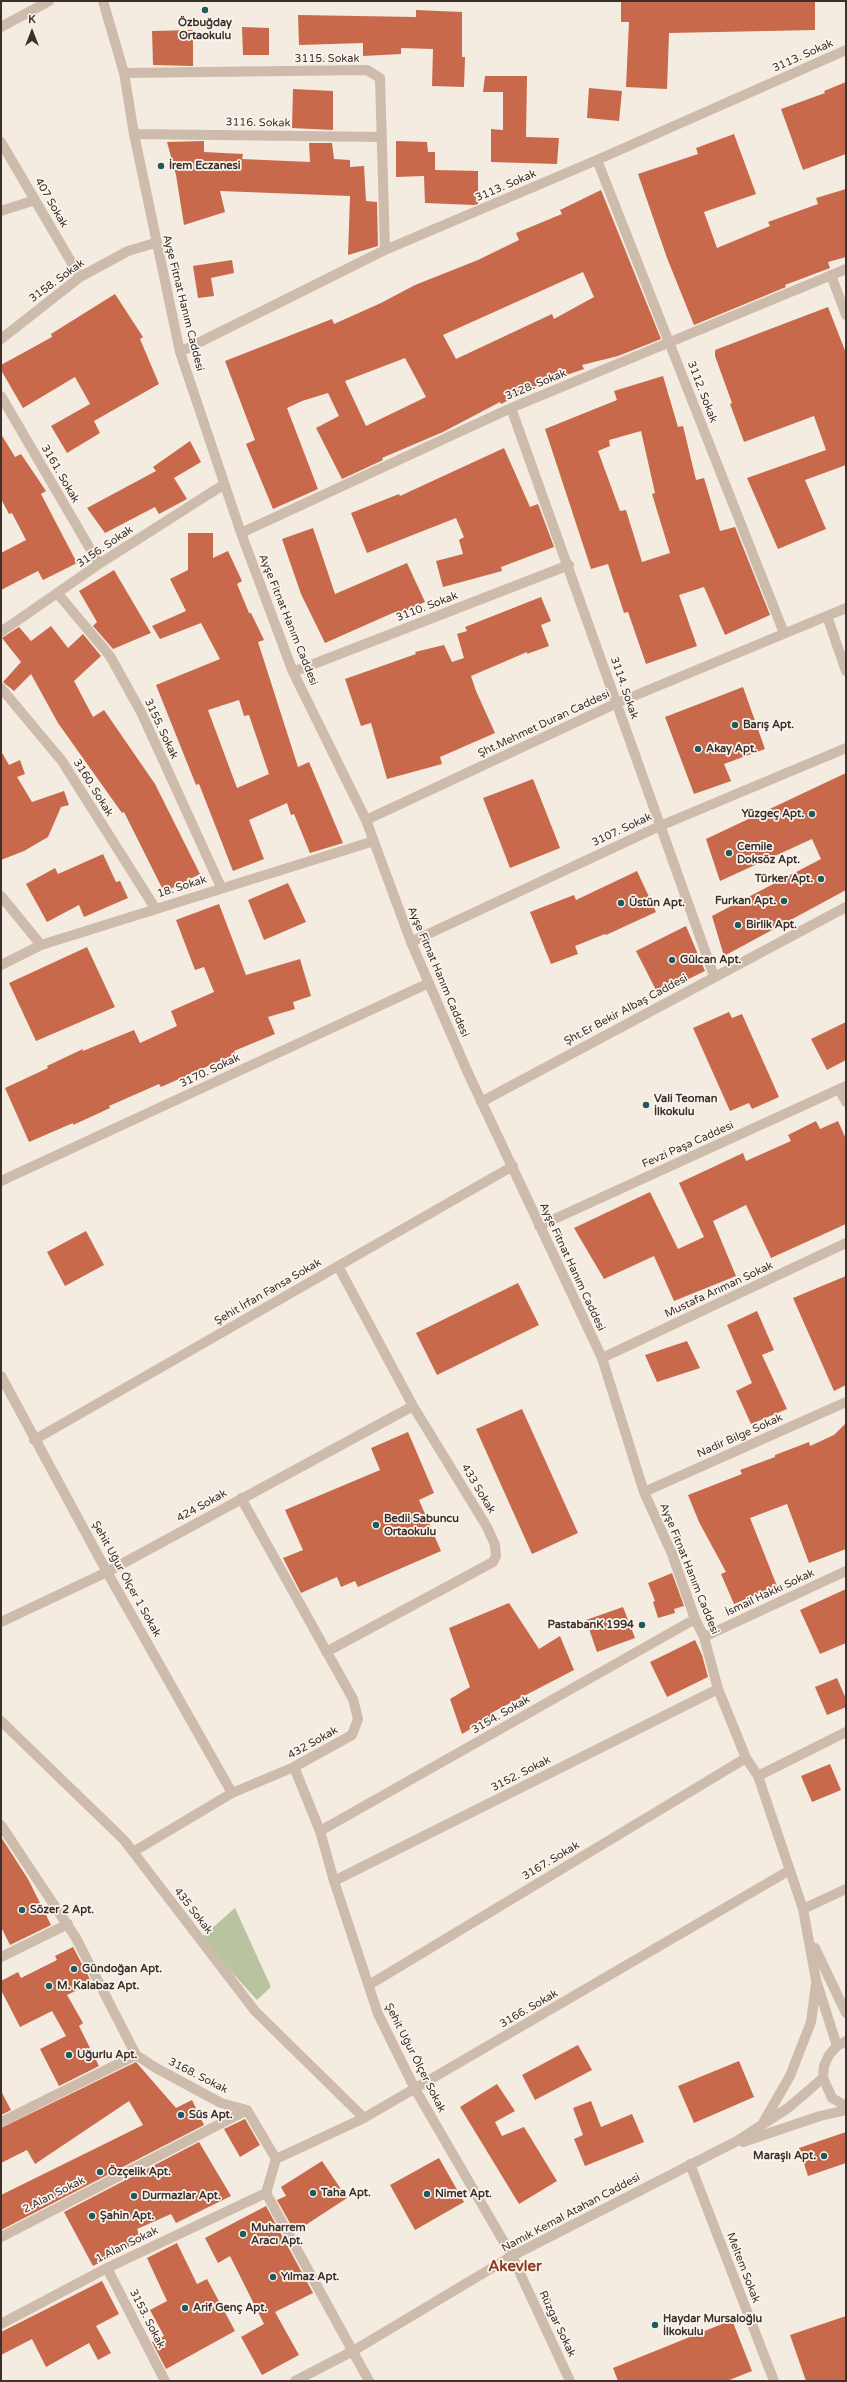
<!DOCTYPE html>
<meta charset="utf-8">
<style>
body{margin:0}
#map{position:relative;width:847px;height:2382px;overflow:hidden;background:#f4ebe1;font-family:"Varela Round",sans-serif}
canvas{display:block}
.frame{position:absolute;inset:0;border:2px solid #3b302b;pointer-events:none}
.north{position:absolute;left:12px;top:12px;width:40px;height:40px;-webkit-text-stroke:3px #fbf5ee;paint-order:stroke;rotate:0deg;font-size:11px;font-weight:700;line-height:16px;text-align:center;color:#3b302b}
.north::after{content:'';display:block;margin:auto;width:14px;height:18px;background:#3b302b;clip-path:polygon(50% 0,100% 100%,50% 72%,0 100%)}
</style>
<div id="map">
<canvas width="847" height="2382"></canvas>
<div class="frame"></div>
<div class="north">K</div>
</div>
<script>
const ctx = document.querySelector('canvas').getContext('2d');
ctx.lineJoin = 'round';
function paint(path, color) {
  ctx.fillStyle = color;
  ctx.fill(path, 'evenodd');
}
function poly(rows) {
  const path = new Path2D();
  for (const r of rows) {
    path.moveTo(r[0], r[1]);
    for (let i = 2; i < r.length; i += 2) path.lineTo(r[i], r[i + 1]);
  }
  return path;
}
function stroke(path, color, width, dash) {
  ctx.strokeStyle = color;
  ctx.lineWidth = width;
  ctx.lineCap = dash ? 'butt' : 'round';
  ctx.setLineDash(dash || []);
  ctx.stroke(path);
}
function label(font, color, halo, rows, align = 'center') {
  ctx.font = font + ' "Varela Round",sans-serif';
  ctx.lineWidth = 3.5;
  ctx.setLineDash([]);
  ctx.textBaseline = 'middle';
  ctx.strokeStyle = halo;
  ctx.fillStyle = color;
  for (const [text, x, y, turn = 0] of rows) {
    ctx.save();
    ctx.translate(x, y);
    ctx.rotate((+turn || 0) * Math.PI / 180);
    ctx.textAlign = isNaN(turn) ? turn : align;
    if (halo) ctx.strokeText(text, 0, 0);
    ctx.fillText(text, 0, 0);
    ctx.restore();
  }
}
paint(poly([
 [235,1908,271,1987,257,2000,201,1938]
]), '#b8c4a0');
paint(poly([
 [621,1,815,1,815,30,669,33,667,89,626,87,629,22,621,22],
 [416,10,462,12,462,57,465,57,464,87,432,86,433,49,401,48,401,54,363,56,363,43,299,45,298,15,416,17],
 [242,27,269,28,269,55,243,55],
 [193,30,193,66,153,65,152,31],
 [485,76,527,76,526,137,559,138,557,164,491,162,491,129,503,130,503,92,483,92],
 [846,82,846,154,803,170,781,109,825,93,824,91],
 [589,88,622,91,619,121,587,118],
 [293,89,333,91,333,130,292,128],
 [734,134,756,194,704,212,717,248,770,226,768,222,818,204,816,198,846,189,846,257,828,262,830,268,785,285,786,287,694,325,667,258,638,174,698,154,696,148],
 [204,141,204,152,243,154,242,159,310,162,309,143,332,143,334,159,350,160,350,167,364,166,366,201,377,202,378,246,348,255,350,196,220,191,225,212,184,225,176,175,167,142],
 [396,141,427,142,428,152,435,152,435,170,478,171,478,204,474,205,425,203,424,176,396,177],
 [601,190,661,339,618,356,582,365,584,369,543,383,501,404,500,402,443,432,382,458,383,460,342,479,316,428,339,416,328,393,302,401,287,408,318,489,273,509,246,444,255,440,225,361,332,319,334,324,381,303,415,285,478,260,519,240,516,233,562,214,560,210],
 [583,272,594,297,554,319,552,314,456,359,443,335],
 [405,358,426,397,366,426,345,381],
 [232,260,234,273,211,278,214,296,198,298,193,266],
 [115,294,143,337,140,339,159,384,94,421,100,433,67,453,51,426,90,404,75,377,23,408,1,370,1,365,52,337,51,334],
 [828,307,846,353,846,465,805,480,826,529,778,549,747,478,826,450,814,416,744,442,730,404,732,403,715,356,715,350],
 [663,376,678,427,683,426,696,480,704,478,720,531,735,527,770,615,725,635,704,587,679,595,697,646,646,664,628,612,624,613,608,564,591,569,545,429,617,400,614,391],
 [641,431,655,493,652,494,670,553,642,562,626,510,620,511,598,451,610,446,609,440],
 [1,434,15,457,21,454,46,491,41,494,77,563,43,580,38,571,1,590,1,553,26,540,12,513,9,514,1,499],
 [190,441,201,462,174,478,187,499,159,514,155,507,105,533,87,508,156,471,153,467],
 [504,448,530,507,538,504,554,547,501,567,502,571,443,587,436,561,463,554,459,540,464,537,456,518,367,553,351,513,399,494,400,496],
 [313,528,335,594,407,563,425,602,396,615,395,612,325,643,301,594,282,539],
 [188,533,213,533,213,558,228,551,242,581,237,584,249,613,251,613,264,640,258,642,298,767,309,762,343,843,310,853,294,814,291,815,287,803,249,820,264,859,233,871,199,784,196,785,156,685,220,659,201,623,160,639,152,626,186,611,170,579,188,570],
 [239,700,244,716,249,715,269,774,237,788,208,710],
 [114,570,151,633,113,649,93,626,97,622,79,591],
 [541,597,551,621,541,625,549,646,527,654,527,652,471,676,476,691,495,733,440,757,442,764,387,779,371,723,361,726,345,679,416,654,415,652,444,645,452,662,464,658,457,634,467,631,465,627],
 [51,626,68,648,83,634,101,656,74,681,93,717,104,710,155,784,200,874,164,892,124,812,122,813,58,723,31,674,14,691,3,682,21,662,2,638,19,627,31,641],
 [743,687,765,749,724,764,731,781,694,794,665,717],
 [1,751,9,765,20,760,25,774,17,777,32,802,64,791,69,805,61,807,48,837,24,851,1,860],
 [846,773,846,890,724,956,712,916,821,859,812,839,720,881,706,839],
 [533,779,560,848,510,868,483,798],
 [103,854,116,882,120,881,128,898,84,917,79,905,47,922,26,884,55,868,58,874],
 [637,871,656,912,606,935,605,934,575,946,578,954,551,964,530,912,574,895,576,900],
 [288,883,306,922,264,940,248,900],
 [219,904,246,975,300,959,311,996,293,1002,295,1009,268,1017,275,1034,234,1051,235,1054,161,1087,159,1084,109,1106,110,1108,73,1125,73,1123,29,1142,5,1088,48,1068,47,1066,83,1049,83,1051,134,1030,140,1043,177,1026,171,1011,214,992,204,967,195,970,176,920],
 [686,926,705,971,658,994,636,951],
 [87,947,115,1007,36,1041,9,983],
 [729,1012,732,1018,742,1014,779,1097,752,1109,749,1103,730,1111,693,1028],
 [846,1022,846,1060,827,1070,811,1039],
 [816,1121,820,1129,838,1121,846,1139,846,1224,771,1258,746,1205,713,1221,736,1276,674,1301,654,1256,604,1279,574,1228,650,1192,678,1249,704,1237,679,1183,743,1153,746,1161,791,1141,788,1135],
 [86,1231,104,1265,65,1286,47,1252],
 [846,1276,846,1385,834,1391,793,1298],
 [518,1283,539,1325,437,1375,416,1333],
 [757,1311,774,1350,762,1355,787,1409,751,1424,736,1391,752,1383,727,1325],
 [687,1341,700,1368,657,1382,645,1355],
 [522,1409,578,1533,532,1554,476,1429],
 [846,1423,846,1549,809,1563,787,1504,750,1518,777,1586,734,1604,721,1574,726,1572,699,1522,688,1495,742,1474,740,1470,775,1457,775,1455,809,1442,810,1446,834,1435],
 [408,1432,434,1493,419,1500,441,1551,358,1587,355,1581,341,1587,337,1577,301,1593,283,1558,303,1550,285,1510,380,1470,371,1448],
 [672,1573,684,1606,674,1609,675,1613,658,1618,653,1602,655,1601,648,1583],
 [846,1589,846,1643,820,1654,800,1610],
 [509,1603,539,1649,560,1636,574,1670,493,1712,494,1715,462,1734,450,1699,470,1687,449,1628],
 [623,1607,635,1638,597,1652,586,1620],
 [695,1640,702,1655,708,1677,667,1697,650,1662],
 [837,1678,846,1699,846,1707,827,1715,815,1687],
 [830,1764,841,1790,812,1802,801,1776],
 [1,1837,28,1879,51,1925,10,1945,1,1927],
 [73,1947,92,1983,67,1995,83,2023,79,2026,99,2066,59,2086,40,2049,66,2036,52,2011,20,2027,1,1990,1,1981,18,1972,21,1978,57,1960,55,1956],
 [578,2045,592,2070,535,2100,522,2075],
 [739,2061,754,2097,694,2123,678,2086],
 [136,2062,176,2108,192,2100,204,2125,1,2230,1,2195,143,2125,129,2101,35,2164,27,2150,1,2163,1,2128],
 [497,2084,515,2111,495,2122,502,2136,524,2127,557,2181,519,2204,460,2107],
 [1,2091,11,2110,1,2115],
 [591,2101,601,2127,632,2114,644,2142,585,2166,574,2139,583,2135,573,2108],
 [245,2119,260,2145,240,2157,224,2129],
 [846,2132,846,2163,808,2176,799,2148],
 [199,2142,231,2196,176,2223,171,2214,137,2229,142,2240,93,2266,64,2212],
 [439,2158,464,2202,415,2230,390,2185],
 [322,2161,347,2198,295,2232,277,2200,286,2196,281,2187],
 [266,2206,313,2293,275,2312,299,2355,262,2375,241,2337,264,2324,230,2256,218,2263,205,2238],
 [177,2243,197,2284,207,2279,235,2331,166,2369,152,2342,164,2336,150,2310,167,2301,147,2258],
 [102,2281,119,2314,96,2326,111,2353,98,2360,89,2343,46,2367,32,2339,1,2355,1,2332],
 [846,2316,846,2381,806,2381,790,2335],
 [732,2320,752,2371,727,2381,618,2381,613,2368]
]), '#c8694b');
stroke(poly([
 [103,1,124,73,134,134,180,352,241,533,293,672,366,820,411,942,468,1073,602,1358,644,1492,672,1554,695,1619,704,1637,718,1689,746,1758,758,1776,803,1909,816,1980,837,2046],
 [1,27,49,1],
 [124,73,367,70,380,78,385,250],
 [134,134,382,137],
 [1,142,80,277],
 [597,160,784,633],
 [1,211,35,200],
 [831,275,846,315],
 [1,339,80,277,128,251,155,243],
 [180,352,385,250,597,160,846,50],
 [1,396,99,564],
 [511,408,714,976],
 [241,533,511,408,846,269],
 [58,594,110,656,141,712,221,887],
 [827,616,846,671],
 [1,632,99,564,223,485],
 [293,672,569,565],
 [1,688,62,761,155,908],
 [366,820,617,703,846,608],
 [1,896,41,945],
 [411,942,660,826,846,748],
 [1,965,41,945,374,841],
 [839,1089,846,1102],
 [481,1102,846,907],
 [1,1181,429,983],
 [539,1226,846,1086],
 [602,1358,846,1243],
 [1,1376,107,1572,232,1793],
 [34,1440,513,1166],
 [644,1492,846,1402],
 [1,1622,107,1572,413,1406],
 [704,1637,846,1571],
 [326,1652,493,1562,496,1556,495,1545,487,1527,413,1406,338,1266],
 [1,1721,124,1840,255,2011,364,2118],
 [294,1767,320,1831,334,1881,378,2014,415,2089,512,2256,570,2381],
 [758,1776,846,1732],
 [1,1825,76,1938,136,2055,156,2068,221,2103,247,2110,276,2159,266,2193,369,2381],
 [320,1831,695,1619],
 [133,1852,232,1793,294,1767,352,1735,358,1719,353,1699,241,1498],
 [334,1881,718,1689],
 [803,1909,846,1889],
 [815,1948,846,2013],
 [1,1957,68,1924],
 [369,1985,746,1758],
 [846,2041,837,2046,829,2055,824,2066,823,2078,832,2098,846,2106],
 [764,2121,790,2076,811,2022,816,1984],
 [1,2122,136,2055],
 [743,2142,820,2116,846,2110],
 [276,2159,364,2118,790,1870],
 [690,2164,774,2381],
 [1,2237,247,2110],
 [107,2268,165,2381],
 [1,2324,107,2268,266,2193],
 [295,2381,353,2351,512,2256,737,2141,788,2108,823,2078]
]), '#cdbbac', 10);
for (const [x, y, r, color] of [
 [205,10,4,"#1f5a5e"],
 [161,166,4,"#1f5a5e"],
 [735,725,4,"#1f5a5e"],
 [698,749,4,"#1f5a5e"],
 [812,814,4,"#1f5a5e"],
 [729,853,4,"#1f5a5e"],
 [821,879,4,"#1f5a5e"],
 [784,901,4,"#1f5a5e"],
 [621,903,4,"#1f5a5e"],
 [738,925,4,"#1f5a5e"],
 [672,960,4,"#1f5a5e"],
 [646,1105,4,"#1f5a5e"],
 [376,1525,4,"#1f5a5e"],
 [642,1625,4,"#1f5a5e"],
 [22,1910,4,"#1f5a5e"],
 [74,1969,4,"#1f5a5e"],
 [49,1986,4,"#1f5a5e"],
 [69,2055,4,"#1f5a5e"],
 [181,2115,4,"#1f5a5e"],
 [824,2156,4,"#1f5a5e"],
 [100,2172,4,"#1f5a5e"],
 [313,2193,4,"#1f5a5e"],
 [427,2194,4,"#1f5a5e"],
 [134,2196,4,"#1f5a5e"],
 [92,2216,4,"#1f5a5e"],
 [243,2234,4,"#1f5a5e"],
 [273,2277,4,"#1f5a5e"],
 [185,2308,4,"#1f5a5e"],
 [655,2325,4,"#1f5a5e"]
]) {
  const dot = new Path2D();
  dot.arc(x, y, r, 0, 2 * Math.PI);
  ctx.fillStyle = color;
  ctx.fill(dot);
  stroke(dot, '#fbf5ee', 1.5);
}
label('bold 11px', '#3b302b', '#fbf5ee', [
 ["Özbuğday",205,23,"center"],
 ["Ortaokulu",205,36,"center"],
 ["İrem Eczanesi",169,166],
 ["Barış Apt.",743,725],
 ["Akay Apt.",706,749],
 ["Yüzgeç Apt.",804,814,"right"],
 ["Cemile",737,847],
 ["Doksöz Apt.",737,860],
 ["Türker Apt.",813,879,"right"],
 ["Furkan Apt.",776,901,"right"],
 ["Üstün Apt.",629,903],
 ["Birlik Apt.",746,925],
 ["Gülcan Apt.",680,960],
 ["Vali Teoman",654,1099],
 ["İlkokulu",654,1112],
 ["Bedii Sabuncu",384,1519],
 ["Ortaokulu",384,1532],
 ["PastabanK 1994",634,1625,"right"],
 ["Sözer 2 Apt.",30,1910],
 ["Gündoğan Apt.",82,1969],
 ["M. Kalabaz Apt.",57,1986],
 ["Uğurlu Apt.",77,2055],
 ["Süs Apt.",189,2115],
 ["Maraşlı Apt.",816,2156,"right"],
 ["Özçelik Apt.",108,2172],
 ["Taha Apt.",321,2193],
 ["Nimet Apt.",435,2194],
 ["Durmazlar Apt.",142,2196],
 ["Şahin Apt.",100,2216],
 ["Muharrem",251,2228],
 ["Aracı Apt.",251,2241],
 ["Yılmaz Apt.",281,2277],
 ["Arif Genç Apt.",193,2308],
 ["Haydar Mursaloğlu",663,2319],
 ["İlkokulu",663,2332]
], 'left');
label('11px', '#3b302b', '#fbf5ee', [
 ["3113. Sokak",803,56,-24],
 ["3115. Sokak",327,59],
 ["3116. Sokak",258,123,1],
 ["3113. Sokak",506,186,-23],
 ["407 Sokak",51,203,60],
 ["3158. Sokak",57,281,-36],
 ["Ayşe Fitnat Hanım Caddesi",183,303,76],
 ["3128. Sokak",536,385,-22],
 ["3112. Sokak",702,392,69],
 ["3161. Sokak",60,474,60],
 ["3156. Sokak",105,547,-34],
 ["3110. Sokak",427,607,-21],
 ["Ayşe Fitnat Hanım Caddesi",288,620,68],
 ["3114. Sokak",624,688,71],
 ["Şht.Mehmet Duran Caddesi",544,724,-25],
 ["3155. Sokak",161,729,65],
 ["3160. Sokak",93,788,58],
 ["3107. Sokak",622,830,-25],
 ["18. Sokak",182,887,-17],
 ["Ayşe Fitnat Hanım Caddesi",438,972,67],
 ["Şht.Er Bekir Albaş Caddesi",626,1010,-28],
 ["3170. Sokak",210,1071,-25],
 ["Fevzi Paşa Caddesi",688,1145,-24],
 ["Ayşe Fitnat Hanım Caddesi",572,1267,65],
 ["Mustafa Arıman Sokak",719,1290,-25],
 ["Şehit İrfan Fansa Sokak",268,1292,-30],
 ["Nadir Bilge Sokak",740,1436,-24],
 ["433 Sokak",478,1489,59],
 ["424 Sokak",202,1506,-29],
 ["Ayşe Fitnat Hanım Caddesi",689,1569,68],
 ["Şehit Uğur Ölçer 1 Sokak",126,1579,61],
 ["İsmail Hakkı Sokak",770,1593,-25],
 ["3154. Sokak",501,1715,-30],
 ["432 Sokak",313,1743,-29],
 ["3152. Sokak",521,1774,-27],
 ["3167. Sokak",551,1861,-31],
 ["435 Sokak",193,1911,52],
 ["3166. Sokak",529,2009,-30],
 ["Şehit Uğur Ölçer Sokak",415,2058,63],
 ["3168. Sokak",198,2076,27],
 ["2.Alan Sokak",54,2195,-27],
 ["Namık Kemal Atahan Caddesi",571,2213,-28],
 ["1.Alan Sokak",127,2245,-26],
 ["Meltem Sokak",743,2268,69],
 ["3153. Sokak",147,2319,63],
 ["Rüzgar Sokak",557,2324,65]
]);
label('bold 15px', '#8c3b22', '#fbf5ee', [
 ["Akevler",515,2267]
]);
</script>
